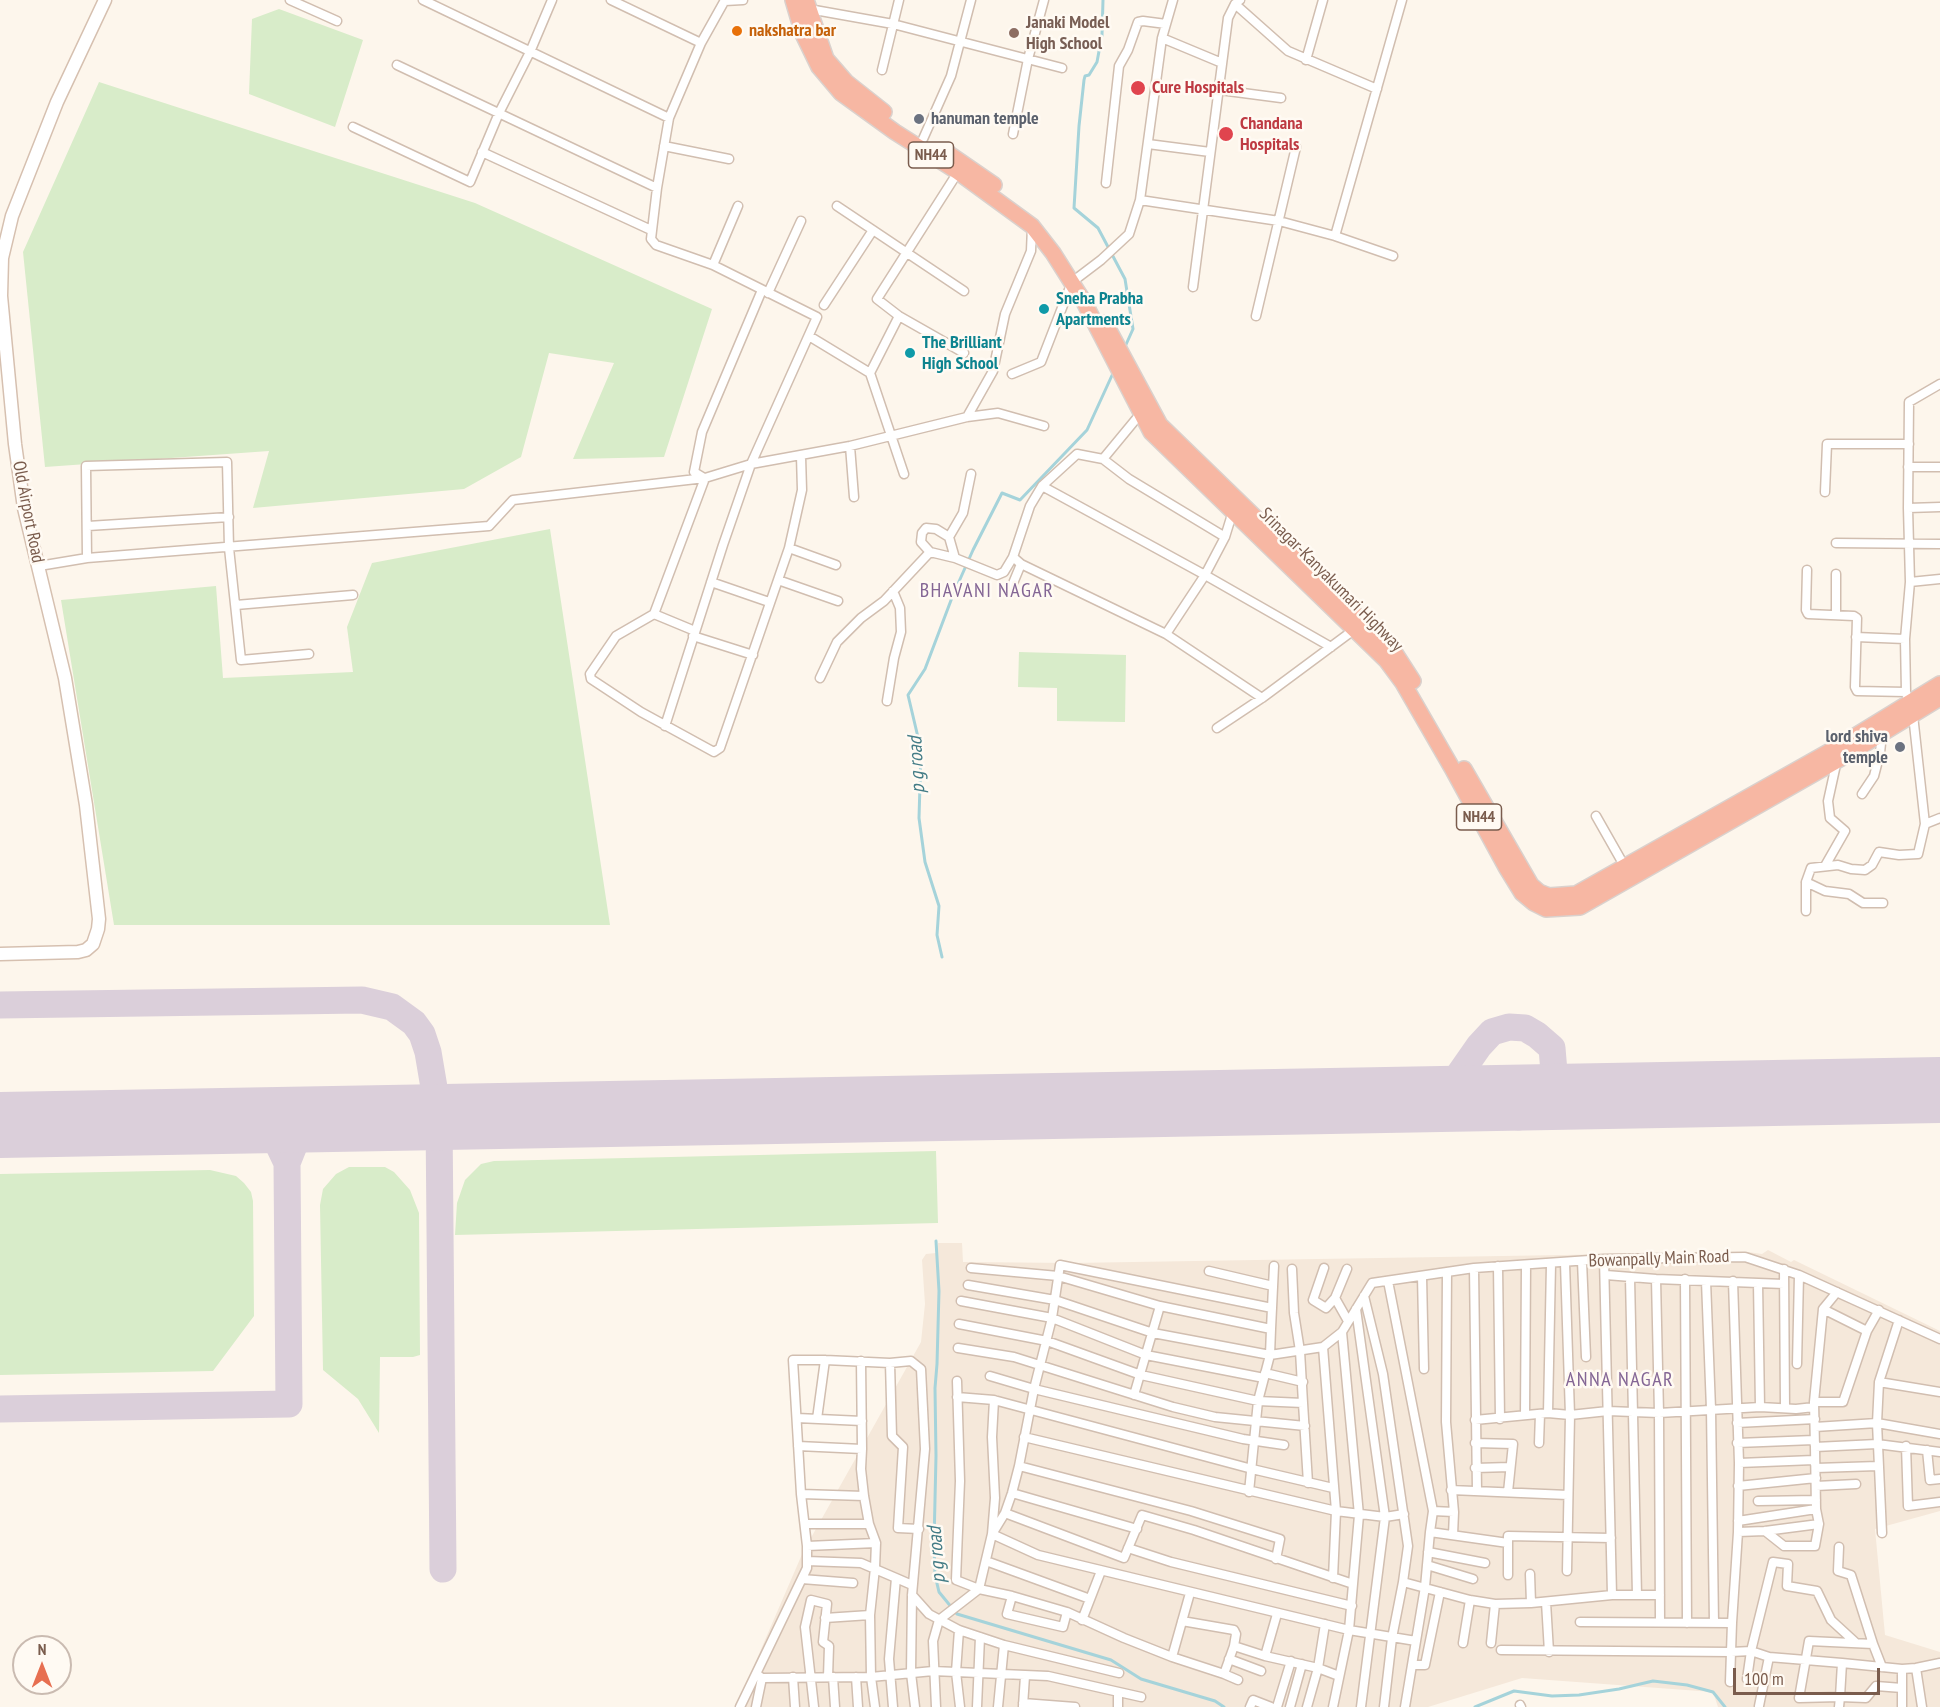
<!DOCTYPE html>
<style>
body{margin:0}
#map{position:relative;width:1940px;height:1707px;overflow:hidden;background:#fdf6ec;font-family:"PT Sans Narrow",sans-serif}
canvas{display:block}
.north{position:absolute;left:12px;top:1635px;width:60px;height:60px;box-sizing:border-box;background:#fffaf3;border:2px solid #cabbb1;border-radius:50%;rotate:0deg;font-size:16px;font-weight:700;line-height:24px;text-align:center;color:#7a5c4d}
.north::after{content:'';display:block;margin:auto;width:21px;height:27px;background:#e76f51;clip-path:polygon(50% 0,100% 100%,50% 72%,0 100%)}
.scale{position:absolute;left:1733px;top:1668px;width:147px;height:27px;box-sizing:border-box;border:3px solid #7a5c4d;border-top:0;padding-left:8px;font-size:18px;line-height:21px;white-space:nowrap;color:#7a5c4d;-webkit-text-stroke:4px #fffaf3;paint-order:stroke}
</style>
<div id="map">
<canvas width="1940" height="1707"></canvas>
<div class="north">N</div>
<div class="scale">100 m</div>
</div>
<script>
const ctx = document.querySelector('canvas').getContext('2d');
ctx.lineJoin = 'round';
function paint(path, color) {
  ctx.fillStyle = color;
  ctx.fill(path, 'evenodd');
}
function poly(rows) {
  const path = new Path2D();
  for (const r of rows) {
    path.moveTo(r[0], r[1]);
    for (let i = 2; i < r.length; i += 2) path.lineTo(r[i], r[i + 1]);
  }
  return path;
}
function stroke(path, color, width, dash) {
  ctx.strokeStyle = color;
  ctx.lineWidth = width;
  ctx.lineCap = dash ? 'butt' : 'round';
  ctx.setLineDash(dash || []);
  ctx.stroke(path);
}
function label(font, color, halo, rows, align = 'center') {
  ctx.font = font + ' "PT Sans Narrow",sans-serif';
  ctx.lineWidth = 5;
  ctx.setLineDash([]);
  ctx.textBaseline = 'middle';
  ctx.strokeStyle = halo;
  ctx.fillStyle = color;
  for (const [text, x, y, turn = 0] of rows) {
    ctx.save();
    ctx.translate(x, y);
    ctx.rotate((+turn || 0) * Math.PI / 180);
    ctx.textAlign = isNaN(turn) ? turn : align;
    if (halo) ctx.strokeText(text, 0, 0);
    ctx.fillText(text, 0, 0);
    ctx.restore();
  }
}
paint(poly([
 [938,1243,962,1243,963,1262,1072,1263,1748,1252,1762,1254,1768,1250,1791,1262,1794,1260,1940,1331,1940,1511,1875,1529,1885,1635,1940,1652,1940,1707,1718,1707,1713,1692,1522,1678,1428,1707,736,1707,803,1552,921,1342,925,1304,922,1260,926,1254,936,1253]
]), '#f5e8da');
paint(poly([
 [279,9,363,40,335,127,249,94,252,19],
 [99,82,475,203,712,309,664,457,573,459,614,363,549,353,521,457,464,489,253,508,269,451,45,467,23,252],
 [550,529,610,925,114,925,61,600,216,586,223,678,353,672,347,627,372,563],
 [1019,652,1126,655,1125,722,1057,721,1057,688,1018,687],
 [936,1151,938,1223,455,1235,457,1203,465,1180,481,1164,494,1161],
 [349,1167,385,1167,394,1172,410,1190,419,1213,420,1355,413,1357,380,1357,379,1433,358,1399,323,1370,320,1205,323,1189,336,1174],
 [210,1170,236,1176,244,1183,251,1192,253,1201,254,1316,213,1371,0,1375,0,1174]
]), '#d8ecc9');
stroke(poly([
 [1103,0,1102,35,1097,62,1089,75,1085,76,1084,80,1079,126,1074,208,1098,228,1125,279,1133,329,1124,349],
 [942,957,937,935,939,906,925,862,919,818,921,750,908,695,925,669,953,595,973,550,1002,493,1020,500,1087,430,1114,371],
 [936,1241,939,1291,937,1364,935,1388,936,1456,934,1543,935,1575,939,1592,957,1614,1111,1660,1141,1679,1215,1701,1224,1707],
 [1475,1707,1514,1691,1552,1696,1579,1695,1619,1689,1653,1681,1687,1685,1713,1692,1725,1707]
]), '#a5d3da', 3);
stroke(poly([
 [0,1005,362,1000,392,1007,414,1023,422,1034,428,1052,439,1117,443,1569],
 [1935,1090,1940,1086],
 [1408,1100,1518,1117,1533,1114,1545,1105,1551,1097,1555,1084,1552,1048,1537,1035,1525,1028,1509,1027,1492,1032,1479,1046,1456,1079,1446,1088,1423,1100],
 [287,1163,295,1143,301,1135,314,1125,330,1119],
 [0,1409,289,1404,287,1163,278,1144,263,1127,241,1121]
]), '#dbcfda', 27);
stroke(poly([
 [0,1125,1940,1090]
]), '#dbcfda', 66);
const street = poly([
 [290,0,337,21],
 [423,0,669,118],
 [611,0,701,43],
 [725,1,743,0],
 [1235,4,1288,51,1377,89],
 [809,9,893,24,1062,68],
 [1162,38,1222,63],
 [1306,60,1323,0],
 [397,65,657,188],
 [882,70,899,0],
 [1220,90,1281,98],
 [353,127,470,182,499,113,530,52,552,0],
 [1013,134,1028,59,1044,0],
 [923,139,951,76,971,0],
 [1148,144,1210,152],
 [664,146,729,159],
 [482,152,651,230],
 [958,172,877,299,899,316,964,353],
 [1106,183,1119,66,1128,50,1138,22,1143,21,1166,24],
 [1140,200,1279,221,1335,236,1393,256],
 [837,206,964,291],
 [1335,236,1402,0],
 [713,265,738,206],
 [1193,287,1228,18,1235,4,1240,0],
 [768,293,801,221],
 [824,305,873,230],
 [1256,316,1296,147],
 [809,336,870,373,899,316],
 [870,373,904,474],
 [1012,374,1041,362,1072,282,1101,260,1129,234,1140,200,1162,38,1173,0],
 [967,417,993,371,1005,314,1031,251,1032,227],
 [850,446,854,497],
 [1103,459,1129,479,1225,537,1233,511],
 [1908,467,1940,467],
 [704,478,694,472,702,432,762,290],
 [1042,486,1205,575,1225,537],
 [1825,492,1827,444,1909,444],
 [1908,508,1940,507],
 [88,526,229,517],
 [949,537,936,529,926,528,922,533,921,542,930,552,955,558,997,575,1004,572,1013,557,1030,506,1042,486,1077,454,1103,459,1141,413],
 [1836,543,1940,544],
 [789,548,836,565],
 [1013,557,1021,564,1166,634,1262,698],
 [87,558,86,466,227,462,229,548,241,660,309,654],
 [955,558,949,537,963,513,971,474],
 [39,566,87,558,489,526,513,500,705,478,751,464,850,446,967,417,998,413,1044,426],
 [1807,570,1806,610,1808,614,1854,616,1857,618,1855,687,1857,691,1906,692],
 [1836,574,1836,615],
 [778,580,838,601],
 [711,582,769,602],
 [1910,582,1940,579],
 [1009,593,1021,564],
 [236,605,353,595],
 [654,614,616,636,590,674,591,679,641,712,714,752,720,748,789,548,802,490,801,456],
 [695,631,654,614,705,478],
 [1166,634,1205,575,1331,647],
 [693,636,753,655],
 [1856,637,1905,639],
 [820,678,837,642,861,618,884,601,930,552],
 [887,701,894,658,901,632,900,608,893,591],
 [1909,703,1906,692,1905,639,1910,582,1908,508,1909,402,1940,384],
 [1913,715,1925,824,1940,818],
 [665,726,723,545,751,464,817,317,713,265,656,245,651,239,657,188,669,118,701,43,725,0],
 [1217,728,1262,698,1355,629],
 [1862,794,1874,776,1880,753,1882,734],
 [1596,816,1625,867],
 [1825,866,1845,831,1830,818,1828,801,1837,760],
 [1883,903,1863,903,1849,894,1825,891,1806,882,1811,868,1838,865,1851,869,1865,870,1872,865,1879,852,1899,855,1918,854,1925,824],
 [1806,911,1806,882],
 [1604,1259,1612,1595],
 [1582,1261,1586,1357],
 [1565,1263,1570,1415,1608,1411,1659,1413,1760,1407,1796,1409,1814,1407,1814,1402,1843,1402,1867,1331,1823,1309],
 [1498,1266,1500,1419],
 [971,1268,1058,1276,1160,1306,1271,1329,1270,1355,1258,1401,1249,1492],
 [1324,1268,1313,1300,1326,1308,1335,1298,1347,1269],
 [1474,1268,1477,1491],
 [1784,1269,1785,1408],
 [1209,1271,1273,1286],
 [1447,1272,1446,1422,1454,1512,1453,1535],
 [1606,1275,1656,1279,1784,1284],
 [1422,1276,1424,1369],
 [1656,1279,1659,1413,1660,1622],
 [1685,1279,1687,1623],
 [1388,1281,1433,1511,1454,1512],
 [1706,1281,1711,1409,1714,1623],
 [1733,1281,1739,1463,1738,1532],
 [1758,1283,1760,1407],
 [968,1285,1055,1300,1153,1333,1270,1355,1323,1347,1342,1332,1372,1283,1474,1268,1604,1259,1745,1257,1799,1275,1940,1339],
 [1364,1296,1383,1374,1408,1546,1403,1582,1392,1638,1384,1707],
 [1335,1298,1348,1321],
 [961,1301,1052,1318,1146,1355,1264,1378,1265,1373,1303,1382],
 [1272,1308,1274,1266],
 [1356,1309,1385,1517,1361,1707],
 [959,1324,1047,1341,1141,1375,1258,1401,1303,1403,1300,1351,1294,1313,1292,1269],
 [1271,1329,1272,1308,1060,1265,1052,1318,1034,1389,1243,1439,1284,1445],
 [1867,1331,1879,1310],
 [1342,1332,1359,1515,1353,1584],
 [1323,1347,1336,1511,1333,1578],
 [958,1348,1014,1357,1173,1407,1215,1417,1305,1426],
 [890,1363,892,1436,903,1447,898,1528,919,1529],
 [1797,1364,1799,1275],
 [990,1376,1034,1389,1019,1466,1012,1493,1005,1513,994,1531],
 [957,1381,960,1481,956,1580,979,1589,1012,1596,1067,1612,1124,1638,1172,1657,1224,1674,1234,1646,1265,1656,1318,1668,1339,1676],
 [1879,1382,1940,1392],
 [1134,1395,1160,1306],
 [957,1397,994,1400,1252,1469,1333,1488],
 [1303,1403,1308,1483],
 [1548,1413,1551,1264],
 [1525,1415,1526,1265],
 [797,1418,862,1421],
 [817,1419,825,1360],
 [1475,1420,1548,1413,1570,1415,1567,1571],
 [1737,1423,1815,1419],
 [1815,1427,1877,1423,1940,1434],
 [1024,1437,1336,1511,1385,1517,1404,1514],
 [1475,1443,1513,1444,1508,1492],
 [1539,1443,1540,1414],
 [1737,1443,1814,1440,1815,1446],
 [798,1446,862,1449,861,1361],
 [1906,1446,1908,1506,1940,1502],
 [1815,1447,1814,1402,1823,1309,1837,1292],
 [862,1449,861,1469,864,1496,869,1524,876,1543],
 [1927,1450,1930,1480,1940,1479],
 [1739,1463,1814,1460,1816,1468,1878,1466],
 [1019,1466,1191,1511,1280,1539,1276,1559],
 [1475,1468,1510,1467],
 [1738,1486,1816,1478],
 [1816,1486,1856,1484],
 [1451,1490,1568,1495],
 [1012,1493,1137,1529],
 [801,1494,864,1496],
 [1758,1501,1816,1500],
 [1005,1513,1124,1558,1142,1515,1194,1530,1353,1584,1349,1630,1416,1641,1405,1707],
 [1738,1521,1816,1509],
 [805,1524,869,1524],
 [1765,1531,1784,1546,1815,1546,1819,1524],
 [1430,1532,1433,1511],
 [1882,1533,1877,1423,1879,1382,1899,1320],
 [992,1534,1038,1555,1349,1630,1333,1707],
 [807,1546,876,1543,875,1568,870,1615,871,1677,875,1707],
 [1839,1547,1838,1571,1851,1575,1873,1644],
 [1128,1548,1171,1562,1352,1606],
 [1428,1552,1485,1563],
 [807,1561,861,1563,896,1578],
 [986,1561,1090,1599],
 [1427,1565,1473,1579],
 [1530,1574,1531,1603],
 [1508,1575,1508,1536,1611,1538],
 [802,1579,853,1583],
 [1403,1582,1470,1600,1495,1604],
 [912,1595,929,1614,959,1630,1004,1645,1119,1673],
 [1637,1595,1660,1595],
 [1012,1596,1007,1614,1063,1627,1067,1612],
 [1546,1602,1549,1652],
 [825,1618,870,1615],
 [1082,1620,1101,1571],
 [1182,1621,1234,1630,1236,1634,1234,1646],
 [1732,1623,1738,1532,1765,1531,1819,1524,1816,1509,1815,1447,1877,1444,1940,1452],
 [959,1630,956,1672,960,1707],
 [1416,1641,1425,1587,1430,1532,1508,1543],
 [1463,1643,1470,1600],
 [1491,1643,1495,1604,1531,1603,1612,1595,1637,1595,1630,1278],
 [1501,1650,1731,1652,1732,1623,1580,1622],
 [1265,1656,1277,1614],
 [1172,1657,1190,1593],
 [1229,1659,1261,1671],
 [1412,1665,1425,1665,1440,1592],
 [1916,1668,1922,1707],
 [757,1674,762,1678,871,1677,933,1671,1048,1676,1141,1697],
 [1224,1674,1238,1680],
 [793,1677,795,1707],
 [833,1677,835,1707],
 [856,1677,858,1707],
 [1747,1679,1751,1651,1773,1562,1788,1564,1787,1586,1817,1591,1831,1620,1855,1642],
 [1730,1682,1731,1652,1751,1651,1769,1657,1842,1663],
 [1902,1688,1876,1686,1866,1698,1840,1697,1842,1663,1902,1669],
 [1023,1703,1075,1707],
 [1520,1705,1521,1707],
 [1023,1706,1025,1676],
 [1759,1706,1769,1657],
 [740,1707,807,1568,807,1546,801,1494,793,1360,825,1360,890,1363,911,1361,921,1369,925,1449,912,1595,911,1673,915,1707],
 [756,1707,762,1678],
 [814,1707,805,1627,811,1600,827,1604,823,1642,829,1646,828,1677],
 [893,1707,889,1659,896,1578,912,1585],
 [936,1707,933,1641,939,1620,979,1589,992,1534,995,1498,992,1437,994,1400],
 [977,1707,980,1637],
 [998,1707,1004,1645],
 [1118,1707,1118,1693],
 [1250,1707,1253,1700,1271,1707],
 [1277,1707,1291,1661],
 [1290,1707,1302,1664],
 [1307,1707,1318,1668,1325,1624],
 [1839,1707,1840,1697,1799,1698,1809,1641,1873,1644,1882,1667],
 [1902,1707,1902,1669,1916,1668,1940,1663]
]);
const secondary = poly([
 [0,954,78,952,86,950,93,944,98,929,99,919,86,805,65,678,24,508,15,444,1,296,2,258,12,216,57,102,105,0]
]);
const highway = poly([
 [793,0,803,34,819,67,841,93,895,132,958,172,1032,226,1053,253,1084,302,1151,432,1386,660,1403,683,1452,768,1506,867,1522,893,1534,903,1546,909,1580,907,1845,756,1940,698],
 [806,0,826,59,846,82,884,112],
 [949,154,994,185],
 [1105,323,1160,425,1395,653,1413,681],
 [1464,769,1531,885,1539,892,1549,896,1576,894,1839,746,1940,684]
]);
stroke(street, '#d1beb0', 11);
stroke(secondary, '#d6c0b0', 15);
stroke(highway, '#dad1cd', 18);
stroke(street, '#fff', 8);
stroke(secondary, '#fff', 12);
stroke(highway, '#f7b7a3', 15);
for (const [x, y, r, color] of [
 [737,31,6,"#e8710a"],
 [1014,33,6,"#8d6e63"],
 [1138,88,8,"#e0444e"],
 [919,119,6,"#6b7280"],
 [1226,134,8,"#e0444e"],
 [1044,309,6,"#0f9aa8"],
 [910,353,6,"#0f9aa8"],
 [1900,747,6,"#6b7280"]
]) {
  const dot = new Path2D();
  dot.arc(x, y, r, 0, 2 * Math.PI);
  ctx.fillStyle = color;
  ctx.fill(dot);
  stroke(dot, '#fffaf3', 2);
}
for (const [x, y, w] of [
 [931,155,45],
 [1479,817,45]
]) {
  const box = new Path2D();
  box.roundRect(x - w / 2, y - 13, w, 26, 4.5);
  ctx.fillStyle = '#fffaf3';
  ctx.fill(box);
  stroke(box, '#7a5c4d', 1.5);
}
label('bold 16px', '#7a5c4d', null, [
 ["NH44",931,155],
 ["NH44",1479,817]
]);
label('bold 18px', '#785e54', '#fffaf3', [
 ["Janaki Model",1026,23],
 ["High School",1026,44]
], 'left');
label('bold 18px', '#c56008', '#fffaf3', [
 ["nakshatra bar",749,31]
], 'left');
label('bold 18px', '#be3a42', '#fffaf3', [
 ["Cure Hospitals",1152,88],
 ["Chandana",1240,124],
 ["Hospitals",1240,145]
], 'left');
label('bold 18px', '#5b616d', '#fffaf3', [
 ["hanuman temple",931,119],
 ["lord shiva",1888,737,"right"],
 ["temple",1888,758,"right"]
], 'left');
label('bold 18px', '#0d838f', '#fffaf3', [
 ["Sneha Prabha",1056,299],
 ["Apartments",1056,320],
 ["The Brilliant",922,343],
 ["High School",922,364]
], 'left');
label('18px', '#7a5c4d', '#fffaf3', [
 ["Old Airport Road",28,512,79],
 ["Srinagar-Kanyakumari Highway",1331,580,45],
 ["Bowanpally Main Road",1659,1259,-2]
]);
ctx.letterSpacing = '1.5px';
label('20px', '#846695', '#fffaf3', [
 ["BHAVANI NAGAR",987,591],
 ["ANNA NAGAR",1620,1380]
]);
ctx.letterSpacing = '0px';
label('italic 20px', '#437c86', '#fffaf3', [
 ["p g road",917,765,-93],
 ["p g road",937,1555,-94]
]);
</script>
